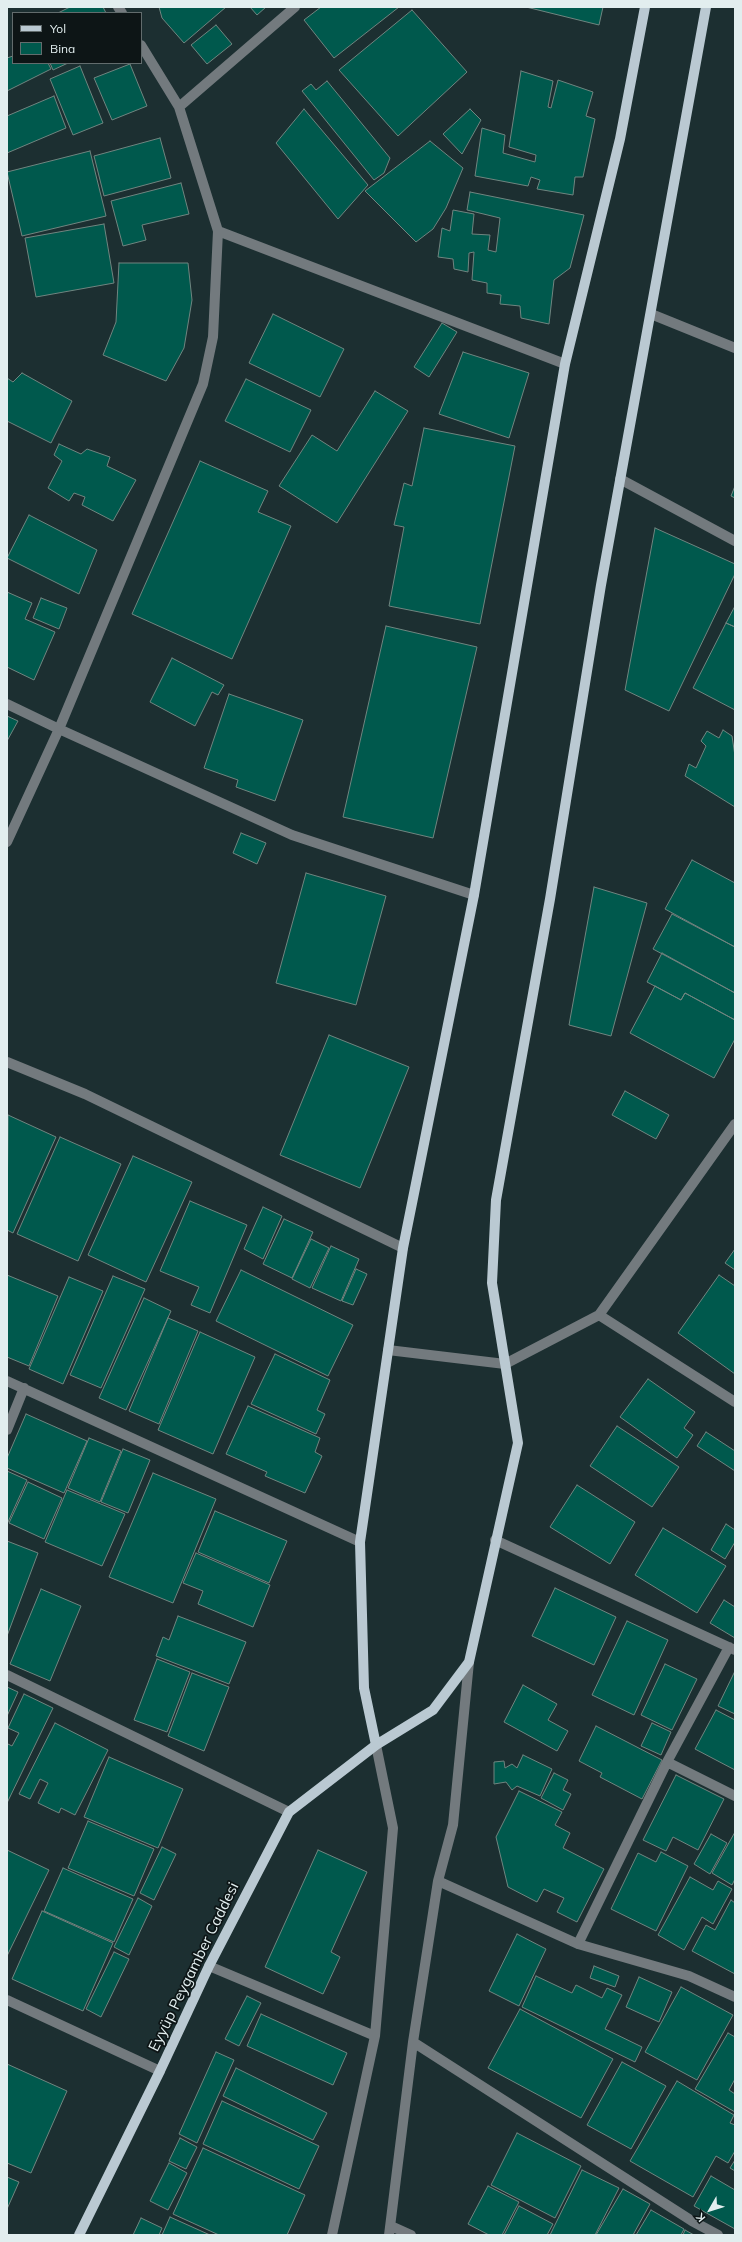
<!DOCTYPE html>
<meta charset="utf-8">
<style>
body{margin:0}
#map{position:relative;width:742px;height:2242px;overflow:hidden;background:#1c2f31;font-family:Mulish,sans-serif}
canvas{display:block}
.frame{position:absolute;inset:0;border:8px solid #e2eeef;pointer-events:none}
.legend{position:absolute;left:12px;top:12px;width:130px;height:52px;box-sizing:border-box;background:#0d1516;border:1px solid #626c6d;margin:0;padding:5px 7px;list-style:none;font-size:12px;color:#e2eeef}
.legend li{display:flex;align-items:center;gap:8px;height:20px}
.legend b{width:20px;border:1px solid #626c6d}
.north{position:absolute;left:690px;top:2190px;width:40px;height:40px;-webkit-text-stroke:3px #0d1516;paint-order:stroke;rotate:231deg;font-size:11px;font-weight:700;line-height:16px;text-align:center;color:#e2eeef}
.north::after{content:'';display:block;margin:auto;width:14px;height:18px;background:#e2eeef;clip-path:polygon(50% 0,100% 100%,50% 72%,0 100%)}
</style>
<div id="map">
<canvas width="742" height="2242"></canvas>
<div class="frame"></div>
<ul class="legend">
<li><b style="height:5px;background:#bac9d2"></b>Yol</li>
<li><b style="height:11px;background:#00594d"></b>Bina</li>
</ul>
<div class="north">K</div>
</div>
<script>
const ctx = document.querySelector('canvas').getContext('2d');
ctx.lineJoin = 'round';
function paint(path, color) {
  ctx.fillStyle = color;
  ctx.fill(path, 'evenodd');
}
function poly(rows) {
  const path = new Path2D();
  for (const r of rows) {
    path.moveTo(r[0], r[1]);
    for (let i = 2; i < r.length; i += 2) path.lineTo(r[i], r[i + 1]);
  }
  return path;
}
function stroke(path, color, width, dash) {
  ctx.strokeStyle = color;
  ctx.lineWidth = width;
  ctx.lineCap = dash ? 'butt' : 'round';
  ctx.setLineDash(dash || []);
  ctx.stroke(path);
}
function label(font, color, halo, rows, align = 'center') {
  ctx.font = font + ' Mulish,sans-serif';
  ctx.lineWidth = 3.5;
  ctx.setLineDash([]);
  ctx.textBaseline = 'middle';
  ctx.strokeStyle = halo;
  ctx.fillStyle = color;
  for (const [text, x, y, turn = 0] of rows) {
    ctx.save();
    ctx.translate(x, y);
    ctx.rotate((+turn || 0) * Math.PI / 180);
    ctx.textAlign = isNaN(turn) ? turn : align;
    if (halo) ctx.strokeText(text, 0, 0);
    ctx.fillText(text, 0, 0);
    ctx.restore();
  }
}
const building = poly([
 [70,7,103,7,106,13,58,13,70,7],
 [159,7,226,7,184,43,162,18,159,7],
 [250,7,266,7,257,15,250,7],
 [321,7,399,7,334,58,304,20,321,7],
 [526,7,603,7,599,25,526,7],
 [412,10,467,72,398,136,339,70,412,10],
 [216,25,232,44,207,64,191,45,216,25],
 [13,56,13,63,48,63,51,69,7,91,7,58,13,56],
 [50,63,68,63,53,70,50,63],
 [130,64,147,106,112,120,94,78,130,64],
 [80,66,103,123,73,135,50,79,80,66],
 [521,71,553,81,548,107,551,108,558,80,593,92,586,116,595,119,583,177,575,177,573,195,537,189,540,180,531,177,528,186,475,176,482,128,505,135,503,153,535,162,536,155,509,147,521,71],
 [327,81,390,158,384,173,374,180,302,91,311,84,316,90,327,81],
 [54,96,66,128,7,153,7,116,54,96],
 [304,109,368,185,338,219,276,143,304,109],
 [470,109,481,120,462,154,443,134,470,109],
 [160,138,171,178,104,196,94,156,160,138],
 [430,141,463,168,446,208,433,229,416,242,365,191,430,141],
 [90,151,106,216,22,236,7,172,90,151],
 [181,183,189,214,142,225,146,240,123,246,111,201,181,183],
 [470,192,584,215,570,268,554,280,549,324,521,318,520,306,500,304,501,295,487,293,487,283,472,280,474,252,469,253,468,272,454,269,453,259,438,257,442,228,450,231,453,210,474,214,472,234,490,235,488,250,496,252,500,218,467,210,470,192],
 [104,224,114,283,36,297,25,238,104,224],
 [119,263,188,263,192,300,184,348,166,381,103,355,116,322,119,263],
 [273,314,344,349,320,397,249,363,273,314],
 [442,323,457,332,429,377,414,367,442,323],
 [463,352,529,373,509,438,439,414,463,352],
 [22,373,72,401,51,443,7,421,7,378,13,382,22,373],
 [246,379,311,410,290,452,225,421,246,379],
 [375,391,408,411,337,523,279,486,312,435,337,451,375,391],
 [424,428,515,446,480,624,389,606,404,527,394,525,404,483,412,486,424,428],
 [59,444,81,454,87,449,110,457,107,466,136,480,113,521,82,505,85,497,74,493,69,501,48,488,62,461,54,455,59,444],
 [200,461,268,491,258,512,291,526,232,659,132,614,200,461],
 [735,486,735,498,731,496,735,486],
 [29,515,97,550,79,594,7,558,29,515],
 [655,528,735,564,735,574,669,711,625,690,655,528],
 [7,592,32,603,25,619,55,632,34,680,7,667,7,592],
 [41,598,67,608,59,629,33,618,41,598],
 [735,606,735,627,726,623,735,606],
 [726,623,735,627,735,710,693,688,726,623],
 [386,626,477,647,433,838,343,817,386,626],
 [172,658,224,685,218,695,212,692,195,726,150,702,172,658],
 [229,694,303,720,275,801,236,787,238,780,204,768,229,694],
 [7,716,18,721,7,741,7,716],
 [723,730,732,736,735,756,735,807,685,776,689,764,696,768,706,746,701,741,707,731,719,738,723,730],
 [241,833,266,843,257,864,233,853,241,833],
 [692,860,735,883,735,947,665,909,692,860],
 [306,873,386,896,356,1005,276,983,306,873],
 [594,887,647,903,611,1036,569,1025,594,887],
 [672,914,735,947,735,993,653,949,672,914],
 [662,953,735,993,735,1020,685,993,681,1000,647,982,662,953],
 [655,986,681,1000,685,993,735,1020,735,1039,714,1078,630,1033,655,986],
 [329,1035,409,1067,360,1188,280,1155,329,1035],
 [625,1091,669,1115,656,1139,612,1115,625,1091],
 [8,1115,56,1137,13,1233,7,1230,8,1115],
 [60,1137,121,1164,78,1261,17,1234,60,1137],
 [133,1156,192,1182,146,1282,88,1255,133,1156],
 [190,1201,247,1225,210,1313,191,1305,199,1287,160,1271,190,1201],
 [263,1207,282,1216,263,1259,244,1249,263,1207],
 [284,1219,313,1232,292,1278,263,1264,284,1219],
 [311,1239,329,1248,310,1288,292,1279,311,1239],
 [331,1246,359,1259,341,1301,312,1288,331,1246],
 [735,1249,735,1270,725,1263,735,1249],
 [356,1269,367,1274,353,1305,342,1301,356,1269],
 [241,1270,353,1325,328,1376,216,1321,241,1270],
 [7,1275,58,1296,29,1366,7,1357,7,1275],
 [719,1275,735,1286,735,1374,678,1333,719,1275],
 [113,1276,145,1289,101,1388,70,1375,113,1276],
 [69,1277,103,1291,63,1384,29,1369,69,1277],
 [144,1298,171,1311,126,1410,99,1398,144,1298],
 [168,1318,198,1331,159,1424,129,1411,168,1318],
 [200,1332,255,1357,213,1454,158,1430,200,1332],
 [275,1354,330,1380,317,1410,325,1414,316,1434,251,1404,275,1354],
 [648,1379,695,1412,684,1428,693,1435,677,1458,620,1417,648,1379],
 [248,1406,320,1438,315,1452,322,1456,305,1493,265,1476,267,1472,226,1454,248,1406],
 [26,1414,87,1441,64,1493,7,1468,7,1458,26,1414],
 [617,1426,679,1467,652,1507,590,1466,617,1426],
 [706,1432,735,1451,735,1471,697,1446,706,1432],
 [89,1438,121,1451,100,1502,68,1488,89,1438],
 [123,1449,150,1460,128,1513,101,1502,123,1449],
 [7,1471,27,1480,8,1522,7,1521,7,1471],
 [153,1473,216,1499,173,1603,109,1577,153,1473],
 [28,1482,62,1498,44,1539,9,1523,28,1482],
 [577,1485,635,1522,610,1564,550,1527,577,1485],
 [67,1490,125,1514,102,1566,45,1542,67,1490],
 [215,1511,287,1541,269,1583,198,1552,215,1511],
 [726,1524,735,1530,735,1542,725,1559,711,1550,726,1524],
 [663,1528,726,1566,697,1613,635,1575,663,1528],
 [7,1541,38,1553,7,1636,7,1541],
 [196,1553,270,1585,253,1627,198,1604,203,1591,183,1583,196,1553],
 [555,1588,616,1617,594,1665,532,1636,555,1588],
 [41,1589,81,1606,50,1681,10,1664,41,1589],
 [724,1600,735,1607,735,1638,710,1623,724,1600],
 [178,1616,246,1642,229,1684,156,1656,163,1637,169,1640,178,1616],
 [627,1621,668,1640,634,1715,592,1695,627,1621],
 [157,1659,190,1672,167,1732,134,1720,157,1659],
 [665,1664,697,1679,672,1730,641,1715,665,1664],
 [735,1671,735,1714,718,1706,735,1671],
 [192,1673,229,1687,204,1751,168,1736,192,1673],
 [523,1685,557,1704,548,1720,568,1731,557,1751,504,1722,523,1685],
 [7,1687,18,1692,7,1716,7,1687],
 [24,1694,53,1708,7,1803,7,1746,8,1744,12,1746,19,1733,8,1728,24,1694],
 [716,1710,735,1720,735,1770,695,1749,716,1710],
 [55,1723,108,1750,75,1815,61,1808,59,1813,38,1803,48,1783,40,1779,30,1799,19,1794,55,1723],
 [652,1723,671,1732,661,1755,641,1746,652,1723],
 [596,1726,662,1760,642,1799,600,1777,602,1773,579,1761,596,1726],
 [523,1755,552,1769,540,1796,517,1786,512,1790,506,1782,494,1784,494,1762,504,1761,505,1768,512,1764,517,1768,523,1755],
 [109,1757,183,1789,158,1848,84,1817,109,1757],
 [554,1773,568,1780,563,1790,571,1794,563,1810,541,1798,554,1773],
 [676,1775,724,1799,698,1850,673,1837,666,1851,643,1840,676,1775],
 [519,1791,562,1812,555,1825,570,1833,563,1848,604,1869,577,1922,557,1912,564,1898,544,1889,537,1902,508,1887,496,1837,519,1791],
 [88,1821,154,1849,134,1896,68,1868,88,1821],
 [735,1832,735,1879,732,1885,712,1873,735,1832],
 [711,1834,727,1843,710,1874,694,1864,711,1834],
 [162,1847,176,1854,154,1900,140,1893,162,1847],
 [7,1850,49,1870,7,1956,7,1850],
 [318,1850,367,1872,331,1952,340,1957,323,1994,265,1967,318,1850],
 [661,1852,688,1866,656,1931,611,1909,638,1853,656,1862,661,1852],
 [63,1868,133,1899,114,1942,44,1911,63,1868],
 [690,1877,713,1890,718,1881,732,1889,713,1924,702,1917,684,1950,658,1935,690,1877],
 [138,1898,152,1906,129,1955,114,1947,138,1898],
 [731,1900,735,1903,735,1974,692,1951,706,1925,715,1930,731,1900],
 [42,1911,113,1943,83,2011,12,1979,42,1911],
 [517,1934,546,1949,519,2006,489,1991,517,1934],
 [114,1952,129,1959,101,2017,86,2009,114,1952],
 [594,1966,619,1976,615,1987,590,1978,594,1966],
 [536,1976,572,1993,576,1985,602,1998,607,1988,622,1995,605,2029,642,2047,635,2062,522,2007,536,1976],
 [639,1977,672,1992,659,2022,626,2007,639,1977],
 [681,1987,733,2015,697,2080,645,2052,681,1987],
 [247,1996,261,2003,239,2046,225,2039,247,1996],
 [520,2009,613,2059,581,2118,488,2068,520,2009],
 [261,2014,347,2053,333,2085,247,2046,261,2014],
 [728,2033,735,2037,735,2079,729,2090,735,2094,735,2112,695,2089,728,2033],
 [216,2052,234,2060,197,2143,179,2134,216,2052],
 [622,2062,666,2086,631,2149,587,2125,622,2062],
 [7,2064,67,2091,31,2173,7,2163,7,2064],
 [236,2068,327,2113,313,2140,223,2096,236,2068],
 [677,2081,734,2115,730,2123,735,2125,735,2151,728,2163,716,2156,693,2197,630,2161,677,2081],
 [222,2101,319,2146,299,2189,203,2144,222,2101],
 [517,2133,581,2166,555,2218,491,2185,517,2133],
 [180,2138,197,2147,186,2169,169,2161,180,2138],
 [203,2148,305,2195,287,2235,219,2235,173,2214,203,2148],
 [735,2160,735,2171,730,2168,735,2160],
 [169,2163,187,2173,168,2210,150,2201,169,2163],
 [582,2170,619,2188,595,2235,550,2235,582,2170],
 [711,2176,735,2190,735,2229,694,2206,711,2176],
 [7,2177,19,2182,7,2209,7,2177],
 [488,2186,519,2202,502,2235,489,2235,468,2224,488,2186],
 [623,2189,650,2204,633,2235,596,2235,623,2189],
 [519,2206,553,2224,547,2235,504,2235,519,2206],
 [651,2210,684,2229,681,2235,636,2235,651,2210],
 [170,2217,210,2235,162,2235,170,2217],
 [141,2218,162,2228,159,2235,133,2235,141,2218],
 [685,2230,694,2235,683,2235,685,2230]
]);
paint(building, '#00594d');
stroke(building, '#708580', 1);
stroke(poly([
 [118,7,122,13],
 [141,45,179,107,218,231,213,337,203,384,59,729,292,835,474,895],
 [179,107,295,7],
 [218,231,565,364],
 [651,314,735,348],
 [620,479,735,541],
 [7,704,59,729,7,842],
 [7,1062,85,1094,403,1248],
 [599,1315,735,1402],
 [388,1350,505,1364,599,1315,735,1124],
 [7,1381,360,1542],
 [7,1430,24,1388],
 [495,1540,735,1650],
 [7,1675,289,1812],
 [667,1762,735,1796],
 [438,1881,578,1944,689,1976,735,1997],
 [578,1944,667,1762,729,1647],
 [209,1966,375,2036],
 [7,2000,160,2071],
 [413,2042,692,2221,718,2235],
 [391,2226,411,2235],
 [332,2235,375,2036,393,1828,376,1745],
 [389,2235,413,2042,438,1881,453,1825,469,1662]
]), '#737a7e', 10);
stroke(poly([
 [376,1745,364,1688,360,1542,403,1248,474,895,565,364,620,139,645,7],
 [79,2235,160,2071,209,1966,289,1812,376,1745,433,1710,469,1662,518,1443,492,1283,496,1200,550,899,601,585,706,7]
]), '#bac9d2', 10);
label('15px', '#e2eeef', '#0d1516', [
 ["Eyyüp Peygamber Caddesi",194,1967,-64]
]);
</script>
